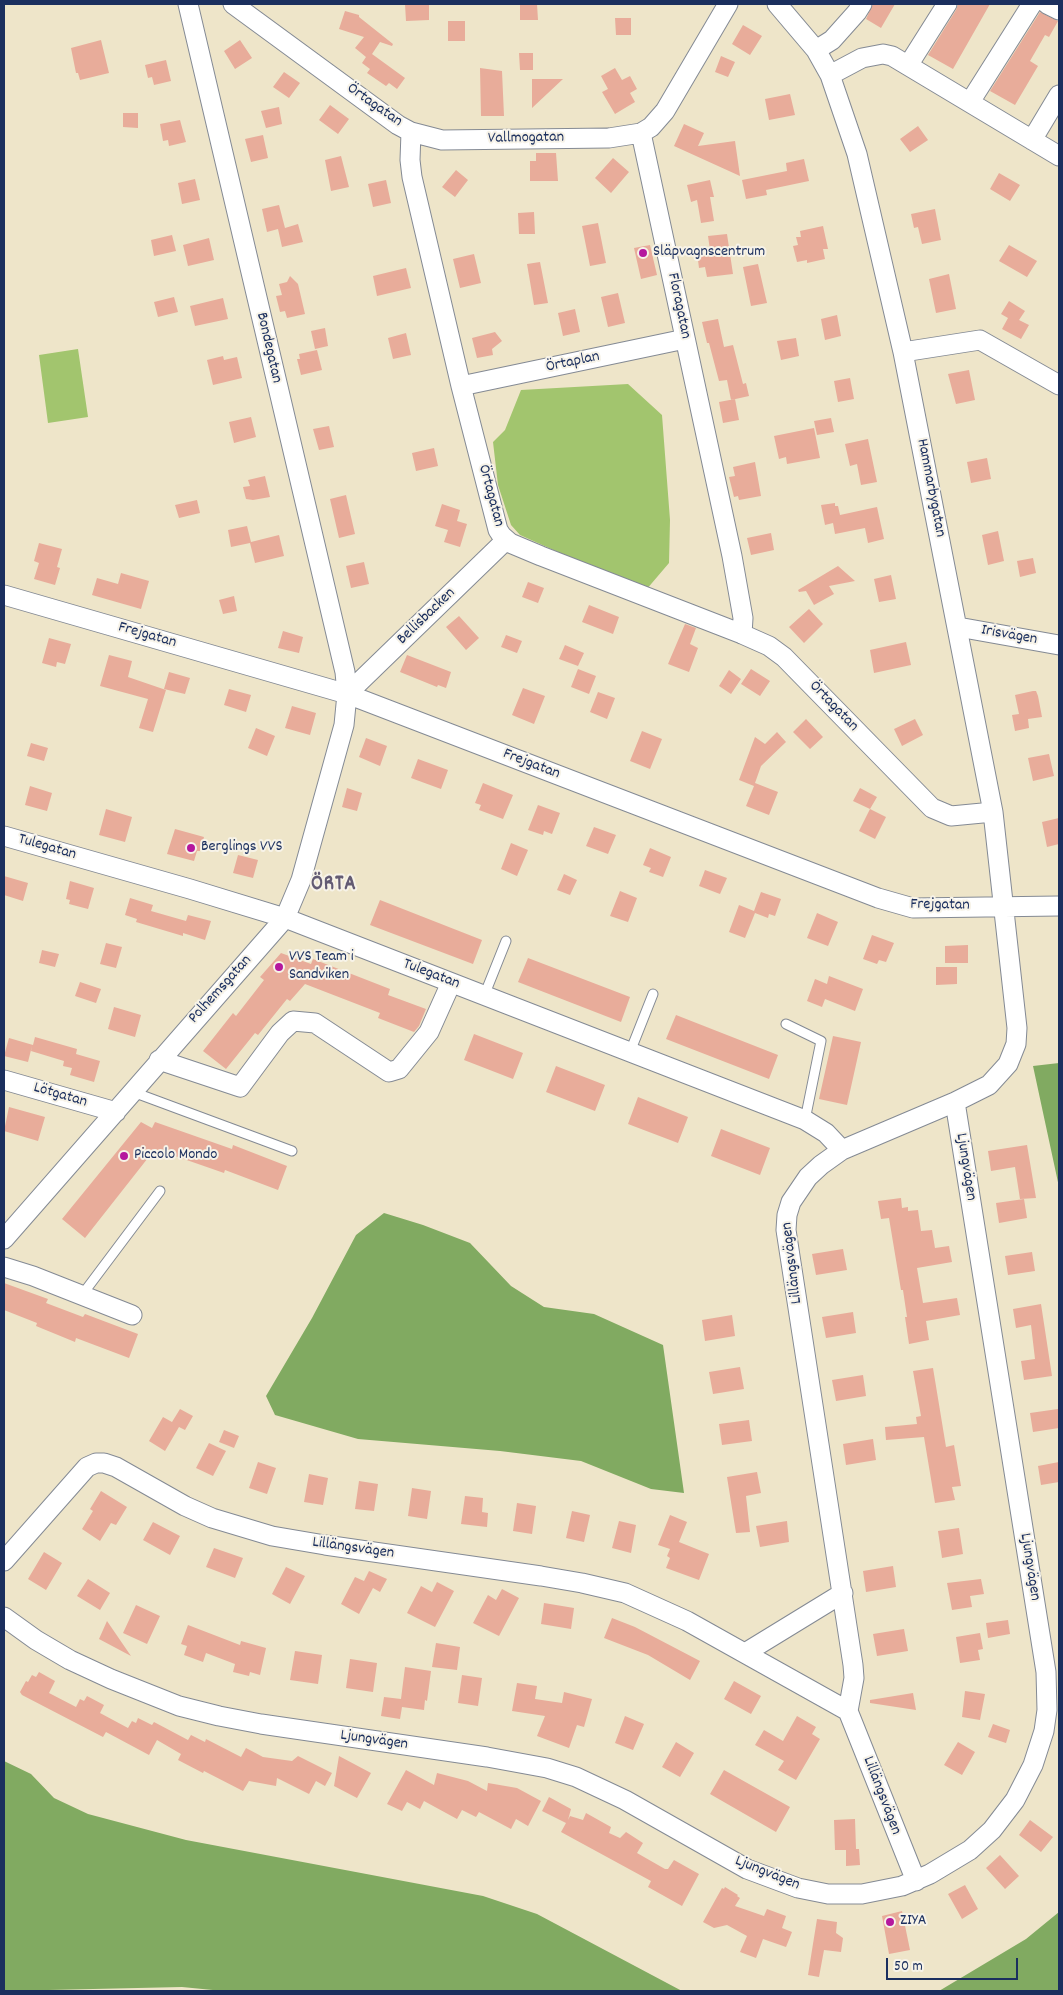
<!DOCTYPE html>
<meta charset="utf-8">
<style>
body{margin:0}
#map{position:relative;width:1063px;height:1995px;overflow:hidden;background:#eee5c9;font-family:Dekko,sans-serif}
canvas{display:block}
.frame{position:absolute;inset:0;border:5px solid #1b2f5e;pointer-events:none}
.scale{position:absolute;left:886px;top:1958px;width:132px;height:22px;box-sizing:border-box;border:2px solid #1b2f5e;border-top:0;padding-left:6px;font-size:15px;line-height:18px;white-space:nowrap;color:#1b2f5e;-webkit-text-stroke:4px #f7f3e8;paint-order:stroke}
</style>
<div id="map">
<canvas width="1063" height="1995"></canvas>
<div class="frame"></div>
<div class="scale">50 m</div>
</div>
<script>
const ctx = document.querySelector('canvas').getContext('2d');
ctx.lineJoin = 'round';
function paint(path, color) {
  ctx.fillStyle = color;
  ctx.fill(path, 'evenodd');
}
function poly(rows) {
  const path = new Path2D();
  for (const r of rows) {
    path.moveTo(r[0], r[1]);
    for (let i = 2; i < r.length; i += 2) path.lineTo(r[i], r[i + 1]);
  }
  return path;
}
function stroke(path, color, width, dash) {
  ctx.strokeStyle = color;
  ctx.lineWidth = width;
  ctx.lineCap = dash ? 'butt' : 'round';
  ctx.setLineDash(dash || []);
  ctx.stroke(path);
}
function label(font, color, halo, rows, align = 'center') {
  ctx.font = font + ' Dekko,sans-serif';
  ctx.lineWidth = 4;
  ctx.setLineDash([]);
  ctx.textBaseline = 'middle';
  ctx.strokeStyle = halo;
  ctx.fillStyle = color;
  for (const [text, x, y, turn = 0] of rows) {
    ctx.save();
    ctx.translate(x, y);
    ctx.rotate((+turn || 0) * Math.PI / 180);
    ctx.textAlign = isNaN(turn) ? turn : align;
    if (halo) ctx.strokeText(text, 0, 0);
    ctx.fillText(text, 0, 0);
    ctx.restore();
  }
}
paint(poly([
 [78,349,88,417,48,423,39,355],
 [628,384,662,415,670,520,669,563,646,590,625,582,520,535,511,525,498,485,493,442,505,430,521,390]
]), '#a2c56e');
paint(poly([
 [1059,1063,1059,1187,1033,1066],
 [384,1213,423,1225,470,1243,511,1286,544,1307,594,1314,663,1345,684,1493,651,1489,581,1461,500,1451,358,1439,275,1415,266,1396,312,1318,356,1235],
 [4,1761,31,1774,54,1798,88,1814,186,1840,483,1896,537,1914,682,1991,223,1991,182,1987,4,1991],
 [1059,1912,1059,1991,939,1991,1026,1939]
]), '#81aa61');
paint(poly([
 [405,4,429,4,429,20,406,21],
 [520,4,537,4,538,20,520,20],
 [873,4,895,4,881,28,866,19],
 [958,4,990,4,953,69,928,55,956,10],
 [345,11,359,15,359,17,393,44,392,46,380,42,372,54,405,78,397,89,389,83,386,86,367,73,370,69,362,63,366,57,355,48,364,37,339,29],
 [1040,12,1058,21,1049,37,1045,35,1030,61,1038,66,1015,105,990,91],
 [615,18,631,18,631,35,616,35],
 [448,21,465,21,465,41,448,41],
 [743,25,762,36,750,55,732,44],
 [101,40,109,73,80,80,78,73,76,73,71,48],
 [240,40,252,58,235,69,224,51],
 [519,53,533,53,533,70,520,70],
 [721,56,735,62,728,77,715,72],
 [166,60,171,81,154,85,152,77,148,78,145,65],
 [480,68,502,71,504,116,481,116],
 [615,68,622,80,630,76,637,89,630,93,635,102,615,114,602,92,608,89,601,76],
 [284,72,300,83,289,98,273,87],
 [532,79,563,79,532,108],
 [790,94,795,115,769,120,765,99],
 [330,105,349,119,338,134,319,120],
 [279,107,282,124,266,128,261,111],
 [123,113,138,113,138,128,123,127],
 [180,120,186,142,169,146,168,140,163,141,160,124],
 [684,124,704,133,698,146,735,141,740,176,674,146],
 [918,126,928,140,910,152,900,139],
 [263,135,268,158,251,162,245,139],
 [536,153,556,153,558,181,530,181,530,161,536,161],
 [341,156,349,187,331,191,325,160],
 [613,158,629,172,611,193,595,178],
 [804,159,809,181,766,190,767,195,746,199,742,180,787,171,786,163],
 [456,170,468,180,455,197,442,187],
 [999,173,1020,185,1010,201,990,189],
 [195,179,200,200,182,204,178,183],
 [386,180,391,203,373,207,368,184],
 [710,180,714,197,710,197,714,221,701,223,697,200,691,202,687,185],
 [279,205,285,228,298,224,303,242,282,247,278,229,267,232,262,209],
 [935,209,941,240,922,244,918,227,914,228,911,214],
 [534,212,535,234,519,234,518,213],
 [598,223,606,263,590,266,582,226],
 [823,226,828,249,823,249,825,259,807,263,807,260,797,262,793,246,798,245,796,237,801,237,800,231],
 [727,234,733,274,707,277,705,267,699,268,697,252,710,250,708,236],
 [172,235,176,251,154,256,151,240],
 [209,238,214,260,188,266,183,245],
 [650,245,657,275,641,279,634,248],
 [1009,245,1037,261,1027,277,999,261],
 [474,254,481,283,460,288,453,259],
 [540,262,548,303,534,305,527,264],
 [758,264,767,303,751,306,743,267],
 [406,268,411,288,377,296,373,276],
 [949,274,956,309,936,313,929,279],
 [290,276,298,284,305,314,287,318,285,311,280,312,276,296,282,295,279,284,287,282],
 [618,293,625,323,608,327,601,297],
 [174,297,178,312,158,317,154,302],
 [223,298,228,319,195,326,190,306],
 [1009,301,1025,311,1019,320,1029,325,1021,339,1002,329,1008,318,1001,314],
 [575,309,580,332,563,336,558,313],
 [837,315,841,336,825,340,821,319],
 [718,319,724,347,733,345,743,384,746,383,749,396,731,400,727,380,719,381,709,343,707,343,702,322],
 [325,328,328,346,315,349,311,331],
 [495,332,502,341,492,349,493,355,477,358,472,338],
 [406,333,411,355,393,359,388,338],
 [796,338,799,356,781,360,777,341],
 [317,350,322,370,301,375,297,359,300,359,299,354],
 [223,356,224,360,237,357,242,378,213,385,207,360],
 [969,370,975,400,956,404,948,374],
 [850,378,854,399,838,402,834,381],
 [735,399,739,420,723,423,719,402],
 [251,417,256,437,234,443,229,422],
 [831,418,834,432,817,435,814,421],
 [329,426,334,447,319,450,313,429],
 [814,428,820,458,787,464,786,457,779,459,774,436],
 [868,439,877,482,861,485,857,464,850,466,845,444],
 [434,448,438,466,416,471,412,453],
 [987,458,991,479,971,483,967,462],
 [755,462,761,496,739,500,738,496,734,497,729,477,735,476,733,467],
 [265,476,270,497,253,500,246,499,243,487,250,486,248,480],
 [346,495,355,534,339,538,330,499],
 [197,500,200,513,179,518,175,505],
 [835,503,835,506,838,506,840,515,877,507,884,539,868,543,865,528,835,534,833,523,825,525,821,505],
 [442,504,460,510,457,521,467,524,460,547,444,542,448,530,435,526],
 [247,526,251,542,279,535,284,556,255,563,250,543,231,547,228,530],
 [998,531,1004,561,988,565,982,535],
 [771,533,774,550,751,555,747,538],
 [39,543,62,549,57,567,60,568,55,585,34,579,39,563,34,561],
 [1033,558,1036,573,1020,577,1017,561],
 [364,562,369,584,351,588,346,566],
 [838,566,855,581,829,586,834,594,814,605,806,591,799,592,798,590],
 [121,573,149,581,141,609,92,595,97,578,118,584],
 [891,575,896,599,879,602,874,579],
 [528,582,544,588,538,603,522,597],
 [234,596,237,611,223,614,219,600],
 [589,605,619,617,613,634,582,622],
 [809,609,823,624,804,643,789,627],
 [459,616,479,638,466,650,446,627],
 [685,624,696,628,690,644,698,648,689,672,668,664],
 [283,631,303,637,299,653,278,648],
 [506,635,522,641,517,653,501,647],
 [49,638,71,644,65,664,57,662,56,667,42,663],
 [906,642,911,665,874,673,870,650],
 [565,645,584,653,578,666,559,659],
 [109,655,132,661,128,677,166,690,153,732,139,728,148,699,100,686],
 [407,655,451,672,446,688,438,685,437,687,400,672],
 [578,669,596,676,589,694,571,687],
 [751,669,770,681,760,696,741,684],
 [729,670,741,679,731,694,719,686],
 [169,672,190,678,185,694,164,689],
 [523,688,545,696,534,724,512,715],
 [229,689,251,695,246,712,224,705],
 [1033,691,1036,691,1038,696,1042,717,1028,719,1029,728,1015,731,1012,715,1019,714,1015,695],
 [598,692,615,698,607,719,590,712],
 [292,706,316,713,310,735,285,728],
 [806,719,823,737,810,749,793,732],
 [915,719,923,735,902,746,894,729],
 [256,728,275,736,267,756,248,748],
 [642,731,662,739,650,769,630,761],
 [777,732,786,742,761,766,755,783,778,792,769,815,746,806,754,786,739,780,755,737,765,744],
 [366,738,387,746,380,766,359,757],
 [31,743,48,748,44,761,27,756],
 [1049,754,1054,776,1033,781,1028,758],
 [418,759,448,770,441,789,411,778],
 [483,783,513,795,503,819,479,810,481,805,475,803],
 [30,786,52,793,47,811,25,805],
 [347,788,362,793,357,811,342,807],
 [860,788,877,797,870,809,886,817,875,839,859,831,870,809,853,801],
 [538,805,560,813,552,834,544,831,543,835,528,830],
 [106,809,132,817,125,842,99,835],
 [1059,818,1059,844,1047,847,1042,822],
 [594,827,616,835,608,854,586,846],
 [175,829,204,837,200,851,197,851,194,861,167,854],
 [511,843,528,850,517,876,501,869],
 [650,848,671,857,663,877,649,872,651,868,643,865],
 [238,855,258,860,253,878,233,873],
 [705,870,727,878,720,894,699,886],
 [564,874,577,880,570,895,557,890],
 [4,876,28,883,23,901,4,895],
 [70,881,94,888,88,909,69,904,70,900,66,899],
 [620,891,637,898,628,922,610,916],
 [761,892,781,899,775,916,769,914,768,918,755,913,745,938,729,932,739,905,754,911],
 [130,898,153,905,151,911,186,921,188,915,211,921,205,940,183,933,183,936,136,922,137,919,125,915],
 [380,900,482,940,473,964,370,925],
 [817,913,838,922,828,946,807,938],
 [872,935,894,943,886,962,879,960,877,964,863,959],
 [106,943,122,947,116,968,100,964],
 [968,945,968,963,945,963,945,946],
 [42,950,59,954,55,967,39,963],
 [281,953,311,964,313,959,390,989,388,995,426,1009,419,1026,414,1032,378,1018,380,1013,305,984,290,1001,287,999,258,1035,255,1033,226,1069,203,1051,233,1013,236,1016,264,980,260,977],
 [528,958,630,997,621,1022,518,982],
 [936,967,957,967,957,984,936,985],
 [829,976,863,989,855,1011,825,999,822,1007,807,1001,815,979,827,984],
 [80,982,101,989,96,1003,75,996],
 [114,1007,141,1015,135,1037,108,1029],
 [676,1015,778,1055,769,1079,666,1039],
 [474,1034,523,1053,513,1079,464,1060],
 [833,1036,861,1042,847,1105,819,1099],
 [35,1037,77,1049,76,1054,100,1061,94,1082,70,1075,72,1068,63,1066,64,1061,31,1051,32,1046,28,1062,4,1056,9,1038,33,1045],
 [556,1066,605,1085,595,1111,546,1092],
 [638,1097,688,1117,678,1143,628,1124],
 [9,1107,45,1117,38,1141,4,1131],
 [141,1122,152,1128,155,1122,232,1149,233,1145,287,1166,278,1190,225,1170,224,1173,155,1149,85,1238,62,1219],
 [721,1129,770,1148,760,1175,711,1156],
 [1027,1145,1036,1198,1020,1199,1015,1167,991,1171,988,1151],
 [901,1198,902,1208,908,1207,908,1211,918,1210,921,1231,932,1230,935,1248,949,1246,952,1262,917,1268,923,1303,957,1298,960,1315,926,1321,929,1340,909,1344,905,1317,907,1317,903,1290,901,1290,889,1218,881,1219,878,1201],
 [1024,1199,1027,1218,999,1223,996,1203],
 [843,1249,847,1270,816,1275,812,1254],
 [1032,1252,1035,1271,1008,1275,1005,1256],
 [4,1283,48,1299,46,1303,83,1317,85,1314,138,1334,129,1358,76,1338,75,1342,36,1326,37,1323,4,1310],
 [1041,1304,1052,1376,1024,1380,1021,1361,1035,1359,1031,1325,1016,1328,1013,1309],
 [853,1312,856,1333,826,1338,822,1317],
 [732,1315,735,1336,705,1341,702,1320],
 [740,1367,744,1389,713,1394,709,1372],
 [933,1368,946,1447,954,1445,961,1486,952,1487,955,1500,935,1503,924,1437,886,1440,885,1427,917,1424,916,1417,921,1416,913,1371],
 [863,1375,866,1396,836,1401,832,1380],
 [180,1409,193,1416,185,1430,179,1427,165,1451,149,1441,163,1417,172,1422],
 [1058,1409,1059,1428,1033,1432,1030,1413],
 [749,1420,752,1441,722,1445,719,1424],
 [224,1430,239,1436,234,1448,219,1442],
 [873,1439,876,1460,846,1465,843,1444],
 [209,1443,226,1451,213,1476,196,1468],
 [258,1462,276,1468,267,1494,249,1488],
 [1059,1462,1059,1482,1041,1485,1038,1466],
 [757,1472,761,1493,746,1496,750,1532,736,1533,727,1477],
 [309,1474,328,1478,323,1505,304,1502],
 [359,1481,378,1484,374,1511,355,1509],
 [412,1488,431,1491,427,1519,408,1516],
 [101,1491,127,1507,116,1525,111,1523,100,1541,82,1529,93,1511,90,1509],
 [465,1496,483,1498,482,1512,488,1513,487,1527,461,1524],
 [517,1503,536,1506,532,1534,513,1531],
 [572,1511,590,1515,584,1542,566,1538],
 [670,1515,687,1522,679,1542,709,1554,699,1580,666,1568,670,1558,667,1556,670,1549,658,1545],
 [619,1521,636,1525,631,1553,612,1548],
 [787,1521,789,1542,760,1547,756,1526],
 [153,1522,180,1536,170,1555,143,1540],
 [959,1528,963,1554,942,1558,938,1531],
 [214,1548,243,1558,235,1578,206,1567],
 [44,1552,62,1563,46,1590,28,1579],
 [893,1566,896,1587,866,1592,863,1571],
 [286,1567,305,1576,290,1604,272,1594],
 [369,1571,387,1579,380,1592,373,1588,359,1614,341,1604,355,1577,364,1581],
 [88,1579,110,1593,100,1610,77,1596],
 [981,1579,984,1594,970,1596,972,1607,952,1610,947,1583],
 [437,1582,454,1591,435,1627,407,1613,421,1586,432,1592],
 [502,1589,519,1598,499,1636,473,1623,488,1595,496,1600],
 [544,1603,574,1608,571,1629,541,1624],
 [136,1605,160,1616,147,1644,123,1633],
 [612,1618,635,1627,700,1661,690,1680,648,1655,604,1638],
 [1008,1620,1010,1634,988,1638,986,1623],
 [107,1621,131,1656,99,1639],
 [188,1625,240,1645,241,1641,266,1648,260,1675,250,1672,249,1676,233,1672,235,1664,206,1653,203,1662,184,1655,187,1646,181,1644],
 [904,1629,908,1651,877,1656,873,1634],
 [980,1633,983,1649,978,1650,980,1660,960,1663,956,1637],
 [436,1643,460,1647,457,1670,432,1667],
 [295,1651,322,1655,318,1684,290,1680],
 [350,1659,377,1663,373,1692,346,1688],
 [405,1667,431,1671,427,1701,425,1700,424,1710,402,1707,400,1719,381,1716,384,1697,401,1699],
 [39,1672,55,1681,49,1693,76,1707,80,1699,84,1701,87,1696,104,1705,100,1713,128,1728,132,1721,136,1723,138,1718,152,1725,154,1722,188,1740,191,1735,205,1742,206,1739,241,1757,246,1748,263,1757,292,1761,298,1756,332,1773,325,1786,316,1781,309,1794,277,1778,276,1786,249,1781,243,1791,204,1771,203,1773,178,1760,181,1754,157,1740,149,1755,106,1732,103,1737,22,1695,20,1692,26,1681,28,1682,32,1675,36,1677],
 [462,1675,482,1678,478,1706,458,1703],
 [734,1681,761,1696,751,1714,724,1699],
 [517,1683,537,1686,535,1699,562,1703,564,1692,592,1699,584,1727,577,1725,569,1748,537,1736,545,1716,512,1711],
 [965,1691,985,1694,980,1720,962,1717],
 [913,1693,916,1710,870,1703,870,1700],
 [625,1716,644,1724,633,1750,615,1743],
 [797,1716,816,1727,812,1734,820,1739,796,1780,778,1770,784,1761,755,1745,764,1730,783,1741],
 [993,1724,1010,1730,1006,1743,988,1737],
 [676,1742,694,1753,680,1777,662,1767],
 [958,1742,975,1752,962,1775,944,1765],
 [339,1756,371,1773,357,1798,334,1786],
 [406,1770,434,1785,437,1773,468,1781,487,1791,488,1783,517,1788,541,1801,528,1826,516,1819,511,1829,479,1812,476,1817,462,1810,457,1819,424,1801,420,1809,407,1802,402,1811,387,1804],
 [724,1770,790,1807,776,1832,710,1794],
 [549,1797,571,1809,568,1820,570,1816,583,1820,586,1813,611,1827,609,1833,620,1838,626,1832,643,1843,637,1853,665,1869,668,1869,674,1860,699,1874,682,1906,648,1887,651,1881,561,1832,566,1823,542,1811],
 [855,1819,856,1849,859,1849,860,1865,846,1866,846,1850,835,1850,834,1820],
 [1030,1820,1053,1837,1041,1852,1019,1835],
 [1000,1855,1019,1876,1005,1889,986,1868],
 [965,1885,978,1909,962,1919,948,1894],
 [725,1887,738,1895,737,1896,740,1898,735,1906,764,1916,767,1909,786,1916,782,1928,792,1932,786,1947,763,1939,756,1958,740,1952,747,1936,727,1925,714,1928,703,1922,722,1888,724,1889],
 [902,1911,910,1950,889,1954,882,1916],
 [817,1919,837,1922,836,1933,843,1938,841,1952,824,1950,819,1977,808,1975]
]), '#e8ac9a');
const lane = poly([
 [484,996,506,941],
 [786,1024,821,1041,805,1120],
 [630,1052,653,994],
 [133,1092,292,1151],
 [82,1295,160,1191]
]);
const street = poly([
 [233,4,398,125,411,132,410,160,412,177,461,386,498,530,502,536,510,543,541,556,742,634,769,646,784,657,932,808,951,816,993,812],
 [728,4,665,111,651,127,641,133,732,556,743,618,742,634],
 [777,4,816,50,830,75,857,154,903,352,993,812,1017,1028,1016,1044,1008,1064,989,1085,955,1102,842,1150,821,1165,808,1177,791,1202,787,1215,786,1230,853,1665,854,1678,848,1711,916,1881],
 [1047,4,1059,10],
 [816,50,832,40,857,12,862,4],
 [909,64,947,4],
 [830,75,862,58,883,54,892,56,1059,156],
 [970,102,1032,4],
 [411,132,442,140,609,138,641,133],
 [1032,140,1059,95],
 [903,352,980,340,1059,385],
 [461,386,685,339],
 [4,595,347,694,878,898,913,908,1059,906],
 [958,627,1059,645],
 [347,694,506,540],
 [4,836,190,889,285,918,805,1120,826,1133,842,1150],
 [159,1060,240,1087,280,1033,293,1021,315,1023,389,1072,399,1069,429,1032,451,983],
 [4,1080,116,1112],
 [4,1239,285,918,301,880,344,725,347,694,345,672,188,4],
 [4,1267,33,1276,132,1315],
 [4,1561,87,1467,96,1463,104,1463,116,1467,185,1506,212,1518,272,1536,325,1545,541,1576,582,1583,625,1593,687,1621,848,1711],
 [4,1617,36,1640,70,1660,111,1679,179,1706,219,1716,261,1724,487,1757,547,1768,576,1777,625,1800,747,1869,798,1888,828,1894,862,1894,902,1886,930,1874,970,1850,992,1830,1015,1800,1033,1765,1044,1731,1047,1710,1046,1672,955,1102],
 [745,1653,843,1593]
]);
stroke(lane, '#848a94', 11);
stroke(street, '#848a94', 21);
stroke(lane, '#fff', 9);
stroke(street, '#fff', 19);
for (const [x, y, r, color] of [
 [643,253,5,"#b5179e"],
 [191,848,5,"#b5179e"],
 [279,967,5,"#b5179e"],
 [124,1156,5,"#b5179e"],
 [890,1922,5,"#b5179e"]
]) {
  const dot = new Path2D();
  dot.arc(x, y, r, 0, 2 * Math.PI);
  ctx.fillStyle = color;
  ctx.fill(dot);
  stroke(dot, '#f7f3e8', 2);
}
label('16px', '#1b2f5e', '#f7f3e8', [
 ["Örtagatan",374,106,35],
 ["Vallmogatan",526,139,-1],
 ["Floragatan",678,306,78],
 ["Bondegatan",268,348,77],
 ["Örtaplan",573,363,-12],
 ["Hammarbygatan",930,488,79],
 ["Örtagatan",490,496,75],
 ["Bellisbacken",427,617,-44],
 ["Frejgatan",147,636,16],
 ["Irisvägen",1009,636,10],
 ["Örtagatan",833,707,46],
 ["Frejgatan",531,765,21],
 ["Tulegatan",47,848,16],
 ["Frejgatan",940,906,1],
 ["Tulegatan",431,975,21],
 ["Polhemsgatan",221,990,-48],
 ["Lötgatan",60,1096,16],
 ["Ljungvägen",965,1167,81],
 ["Lillängsvägen",793,1263,-97],
 ["Lillängsvägen",353,1549,8],
 ["Ljungvägen",1029,1567,81],
 ["Ljungvägen",374,1741,8],
 ["Lillängsvägen",881,1796,69],
 ["Ljungvägen",767,1874,22]
]);
label('16px', '#1b2f5e', '#f7f3e8', [
 ["Släpvagnscentrum",653,253],
 ["Berglings VVS",201,848],
 ["VVS Team i",289,958],
 ["Sandviken",289,976],
 ["Piccolo Mondo",134,1156],
 ["ZIYA",900,1922]
], 'left');
ctx.letterSpacing = '1px';
label('bold 21px', '#635b73', '#f7f3e8', [
 ["ÖRTA",334,886]
]);
ctx.letterSpacing = '0px';
</script>
